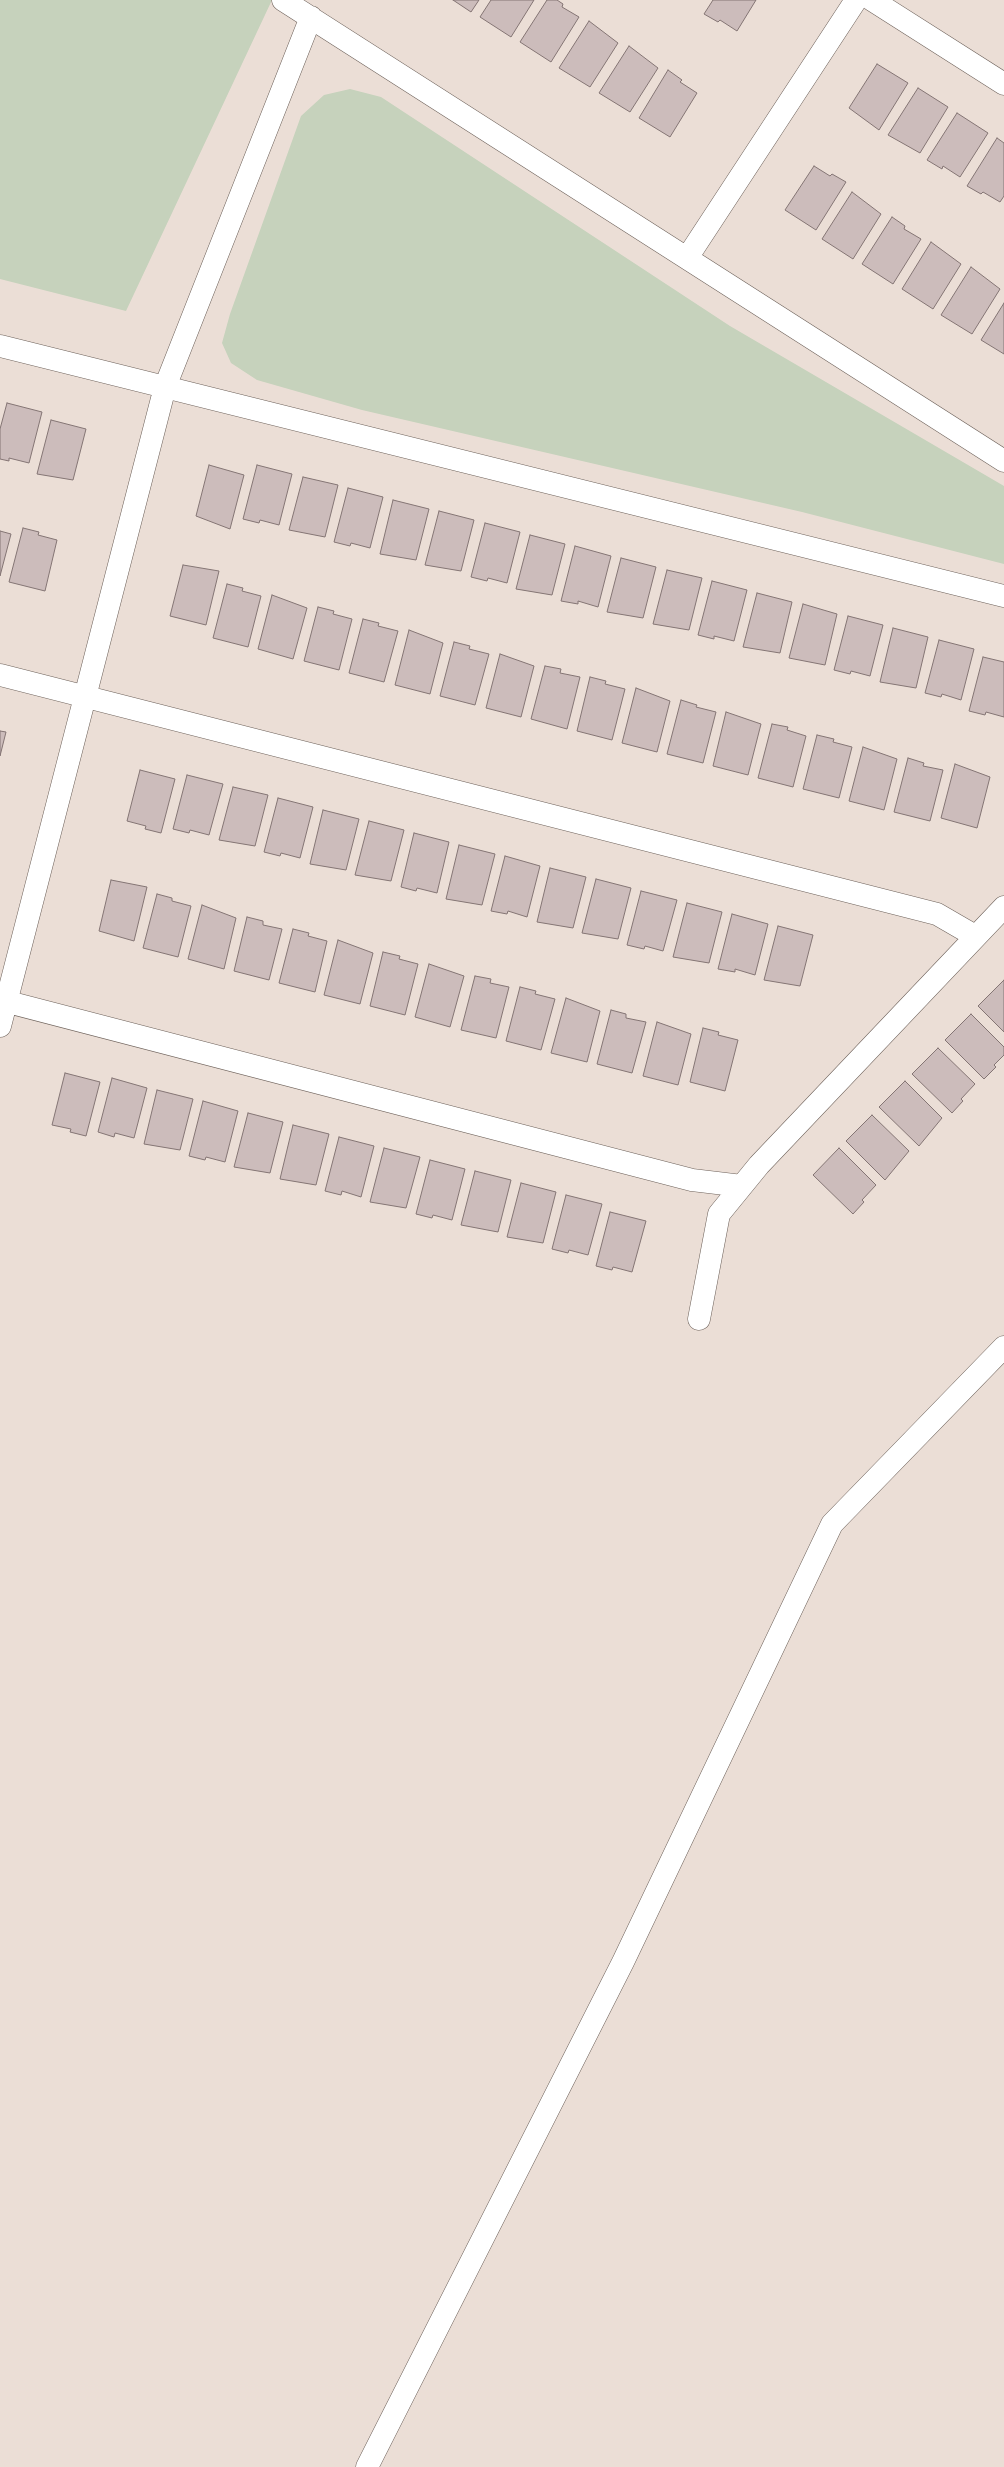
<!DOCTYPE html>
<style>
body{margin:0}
canvas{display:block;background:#ebded6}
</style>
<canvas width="1004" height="2467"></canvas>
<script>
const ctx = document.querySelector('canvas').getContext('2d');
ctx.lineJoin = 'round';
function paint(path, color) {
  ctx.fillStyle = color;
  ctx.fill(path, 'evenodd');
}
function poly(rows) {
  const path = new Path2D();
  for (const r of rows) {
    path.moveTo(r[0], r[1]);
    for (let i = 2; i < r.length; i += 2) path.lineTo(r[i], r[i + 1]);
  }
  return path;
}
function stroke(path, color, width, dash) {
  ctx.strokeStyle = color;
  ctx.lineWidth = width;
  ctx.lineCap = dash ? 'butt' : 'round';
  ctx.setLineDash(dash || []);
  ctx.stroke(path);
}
paint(poly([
 [0,0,272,0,126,311,0,279],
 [350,89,381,97,730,326,1004,486,1004,564,802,512,362,410,257,380,231,363,222,343,230,314,301,116,324,95]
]), '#c6d2bc');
const building = poly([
 [453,0,479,0,471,12,453,0],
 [491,0,534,0,511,37,480,17,491,0],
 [547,0,557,0,563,4,562,7,579,17,551,62,520,42,547,0],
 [713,0,756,0,737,31,720,20,718,22,704,14,713,0],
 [589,21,618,43,590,87,559,68,589,21],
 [629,46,658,68,630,112,599,93,629,46],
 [877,64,908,83,879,130,849,108,877,64],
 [668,70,682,80,680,82,697,93,670,137,639,118,668,70],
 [918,88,948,107,920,153,888,135,918,88],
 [957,113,988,133,960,177,943,166,942,169,927,160,957,113],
 [997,138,1004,143,1004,196,1000,202,983,192,981,194,967,186,997,138],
 [814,166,830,176,832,174,846,182,816,230,785,210,814,166],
 [852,192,881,214,853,259,822,239,852,192],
 [892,217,905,226,904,229,921,239,893,284,862,264,892,217],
 [931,242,961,264,933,309,902,289,931,242],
 [971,267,1000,289,972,334,941,315,971,267],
 [1004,303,1004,354,981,340,1004,303],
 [7,403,42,412,29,463,9,458,9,461,0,459,0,429,7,403],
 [51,420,86,429,73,480,37,474,51,420],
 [209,465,244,475,230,529,196,516,209,465],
 [257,465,292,474,279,525,260,520,259,523,243,519,257,465],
 [303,477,338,485,325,537,289,530,303,477],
 [348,488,383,497,370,548,351,543,350,546,334,542,348,488],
 [393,500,429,509,416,560,380,554,393,500],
 [439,511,474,520,461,571,425,565,439,511],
 [485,523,520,532,507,583,488,578,487,581,471,577,485,523],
 [23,528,39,532,38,535,57,540,45,591,9,582,23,528],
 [0,531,11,534,0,576,0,531],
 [530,535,565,544,552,595,516,589,530,535],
 [575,546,611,556,598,607,578,601,578,604,561,601,575,546],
 [621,558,656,567,643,618,607,612,621,558],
 [183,565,219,571,206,625,170,616,183,565],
 [667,570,702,578,689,630,653,624,667,570],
 [712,581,747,590,734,641,714,636,714,639,698,635,712,581],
 [227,584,243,588,242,591,261,596,248,647,213,638,227,584],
 [757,593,792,602,780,653,743,647,757,593],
 [272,595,307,608,293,659,258,649,272,595],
 [803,604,837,614,825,665,789,658,803,604],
 [318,607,334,611,333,614,352,619,339,670,304,661,318,607],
 [848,616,883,625,870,676,851,671,850,674,834,670,848,616],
 [363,619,379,623,378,626,398,631,384,682,349,673,363,619],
 [893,628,928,637,916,688,880,682,893,628],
 [409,630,443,643,430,694,395,685,409,630],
 [939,640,974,649,961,700,942,694,941,697,925,693,939,640],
 [454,642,470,646,469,649,489,654,475,705,440,696,454,642],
 [500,654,534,666,521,717,486,708,500,654],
 [983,657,1004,662,1004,717,986,712,985,715,969,711,983,657],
 [545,666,561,669,560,673,580,677,567,729,531,719,545,666],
 [590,677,606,681,605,684,625,689,612,740,577,731,590,677],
 [636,688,670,701,657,752,622,743,636,688],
 [681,700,697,705,696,707,716,712,703,763,667,754,681,700],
 [726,712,761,724,748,775,713,766,726,712],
 [772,724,788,727,787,730,806,736,793,787,758,778,772,724],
 [0,731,6,732,0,756,0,731],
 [817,735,834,739,833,742,852,747,839,798,803,789,817,735],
 [863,747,897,759,884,810,849,801,863,747],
 [908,758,924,763,923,766,943,770,930,821,894,812,908,758],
 [955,764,990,777,977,828,941,818,955,764],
 [140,770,175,779,161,833,145,829,146,826,127,821,140,770],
 [187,775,223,784,209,835,190,830,189,833,173,829,187,775],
 [233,787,268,795,255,846,219,840,233,787],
 [278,798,313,807,300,858,281,853,280,856,264,852,278,798],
 [323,810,359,819,346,870,310,864,323,810],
 [369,821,404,830,391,881,355,875,369,821],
 [414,833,449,842,437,893,417,888,416,891,401,887,414,833],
 [459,845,495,854,482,905,446,899,459,845],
 [505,856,540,866,527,917,508,911,507,914,491,911,505,856],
 [550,868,586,877,573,928,537,922,550,868],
 [596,879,631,888,618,939,582,933,596,879],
 [111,880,147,887,134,941,99,931,111,880],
 [641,891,677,900,663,951,645,946,644,949,627,945,641,891],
 [157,894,172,898,172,901,191,906,178,957,143,948,157,894],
 [687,903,722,912,709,963,673,957,687,903],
 [202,905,236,918,224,969,188,959,202,905],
 [732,914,768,924,755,975,735,969,735,972,718,969,732,914],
 [247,917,263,921,263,925,282,929,269,980,234,971,247,917],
 [778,926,813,935,800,986,764,980,778,926],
 [293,929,309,933,308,936,327,941,315,992,279,983,293,929],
 [338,940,373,953,360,1004,324,995,338,940],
 [383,952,400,956,399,959,418,964,405,1015,370,1006,383,952],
 [429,964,464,976,450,1027,415,1017,429,964],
 [475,976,491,979,490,983,509,987,496,1038,461,1030,475,976],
 [1004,980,1004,1032,978,1006,1004,980],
 [520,987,536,991,535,994,555,999,541,1050,506,1041,520,987],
 [566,998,600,1011,587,1062,551,1053,566,998],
 [611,1010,626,1014,626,1018,646,1022,632,1073,597,1064,611,1010],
 [971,1014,1004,1047,1004,1055,994,1065,996,1067,984,1079,945,1040,971,1014],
 [657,1022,691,1034,678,1085,643,1076,657,1022],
 [703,1028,719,1032,718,1035,738,1040,725,1091,690,1082,703,1028],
 [938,1048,975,1084,961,1099,963,1101,952,1113,912,1074,938,1048],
 [65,1073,100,1082,86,1136,70,1132,71,1129,52,1125,65,1073],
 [112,1078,147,1088,134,1138,115,1133,114,1137,98,1132,112,1078],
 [905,1081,942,1118,919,1146,879,1107,905,1081],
 [157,1090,193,1099,180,1150,144,1144,157,1090],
 [203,1101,238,1111,225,1162,206,1157,205,1160,189,1156,203,1101],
 [248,1113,283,1122,270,1173,234,1167,248,1113],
 [872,1115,909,1151,885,1180,846,1141,872,1115],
 [293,1125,329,1134,316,1185,280,1179,293,1125],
 [339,1137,374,1146,361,1197,342,1191,341,1195,325,1191,339,1137],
 [384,1148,420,1157,406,1208,370,1202,384,1148],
 [839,1148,876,1185,862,1200,864,1202,853,1214,813,1175,839,1148],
 [430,1160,465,1169,452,1220,433,1215,432,1218,416,1214,430,1160],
 [475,1171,511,1180,498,1232,461,1225,475,1171],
 [521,1183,556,1192,543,1243,507,1237,521,1183],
 [566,1195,602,1204,588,1255,569,1250,568,1253,552,1249,566,1195],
 [610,1212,646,1221,632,1272,613,1267,612,1270,596,1266,610,1212]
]);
paint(building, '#ccbcbb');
stroke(building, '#847574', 1);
const street = poly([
 [283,0,1004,461],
 [872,0,1004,84],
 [687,258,856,0],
 [0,346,1004,596],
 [0,675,937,914,975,936],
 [0,1000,692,1180,742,1186],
 [0,1026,165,387,311,17],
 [699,1319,719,1214,759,1165,1004,907],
 [367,2467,623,1962,832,1524,1004,1347]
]);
stroke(street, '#6e625b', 23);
stroke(street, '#fff', 22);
</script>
